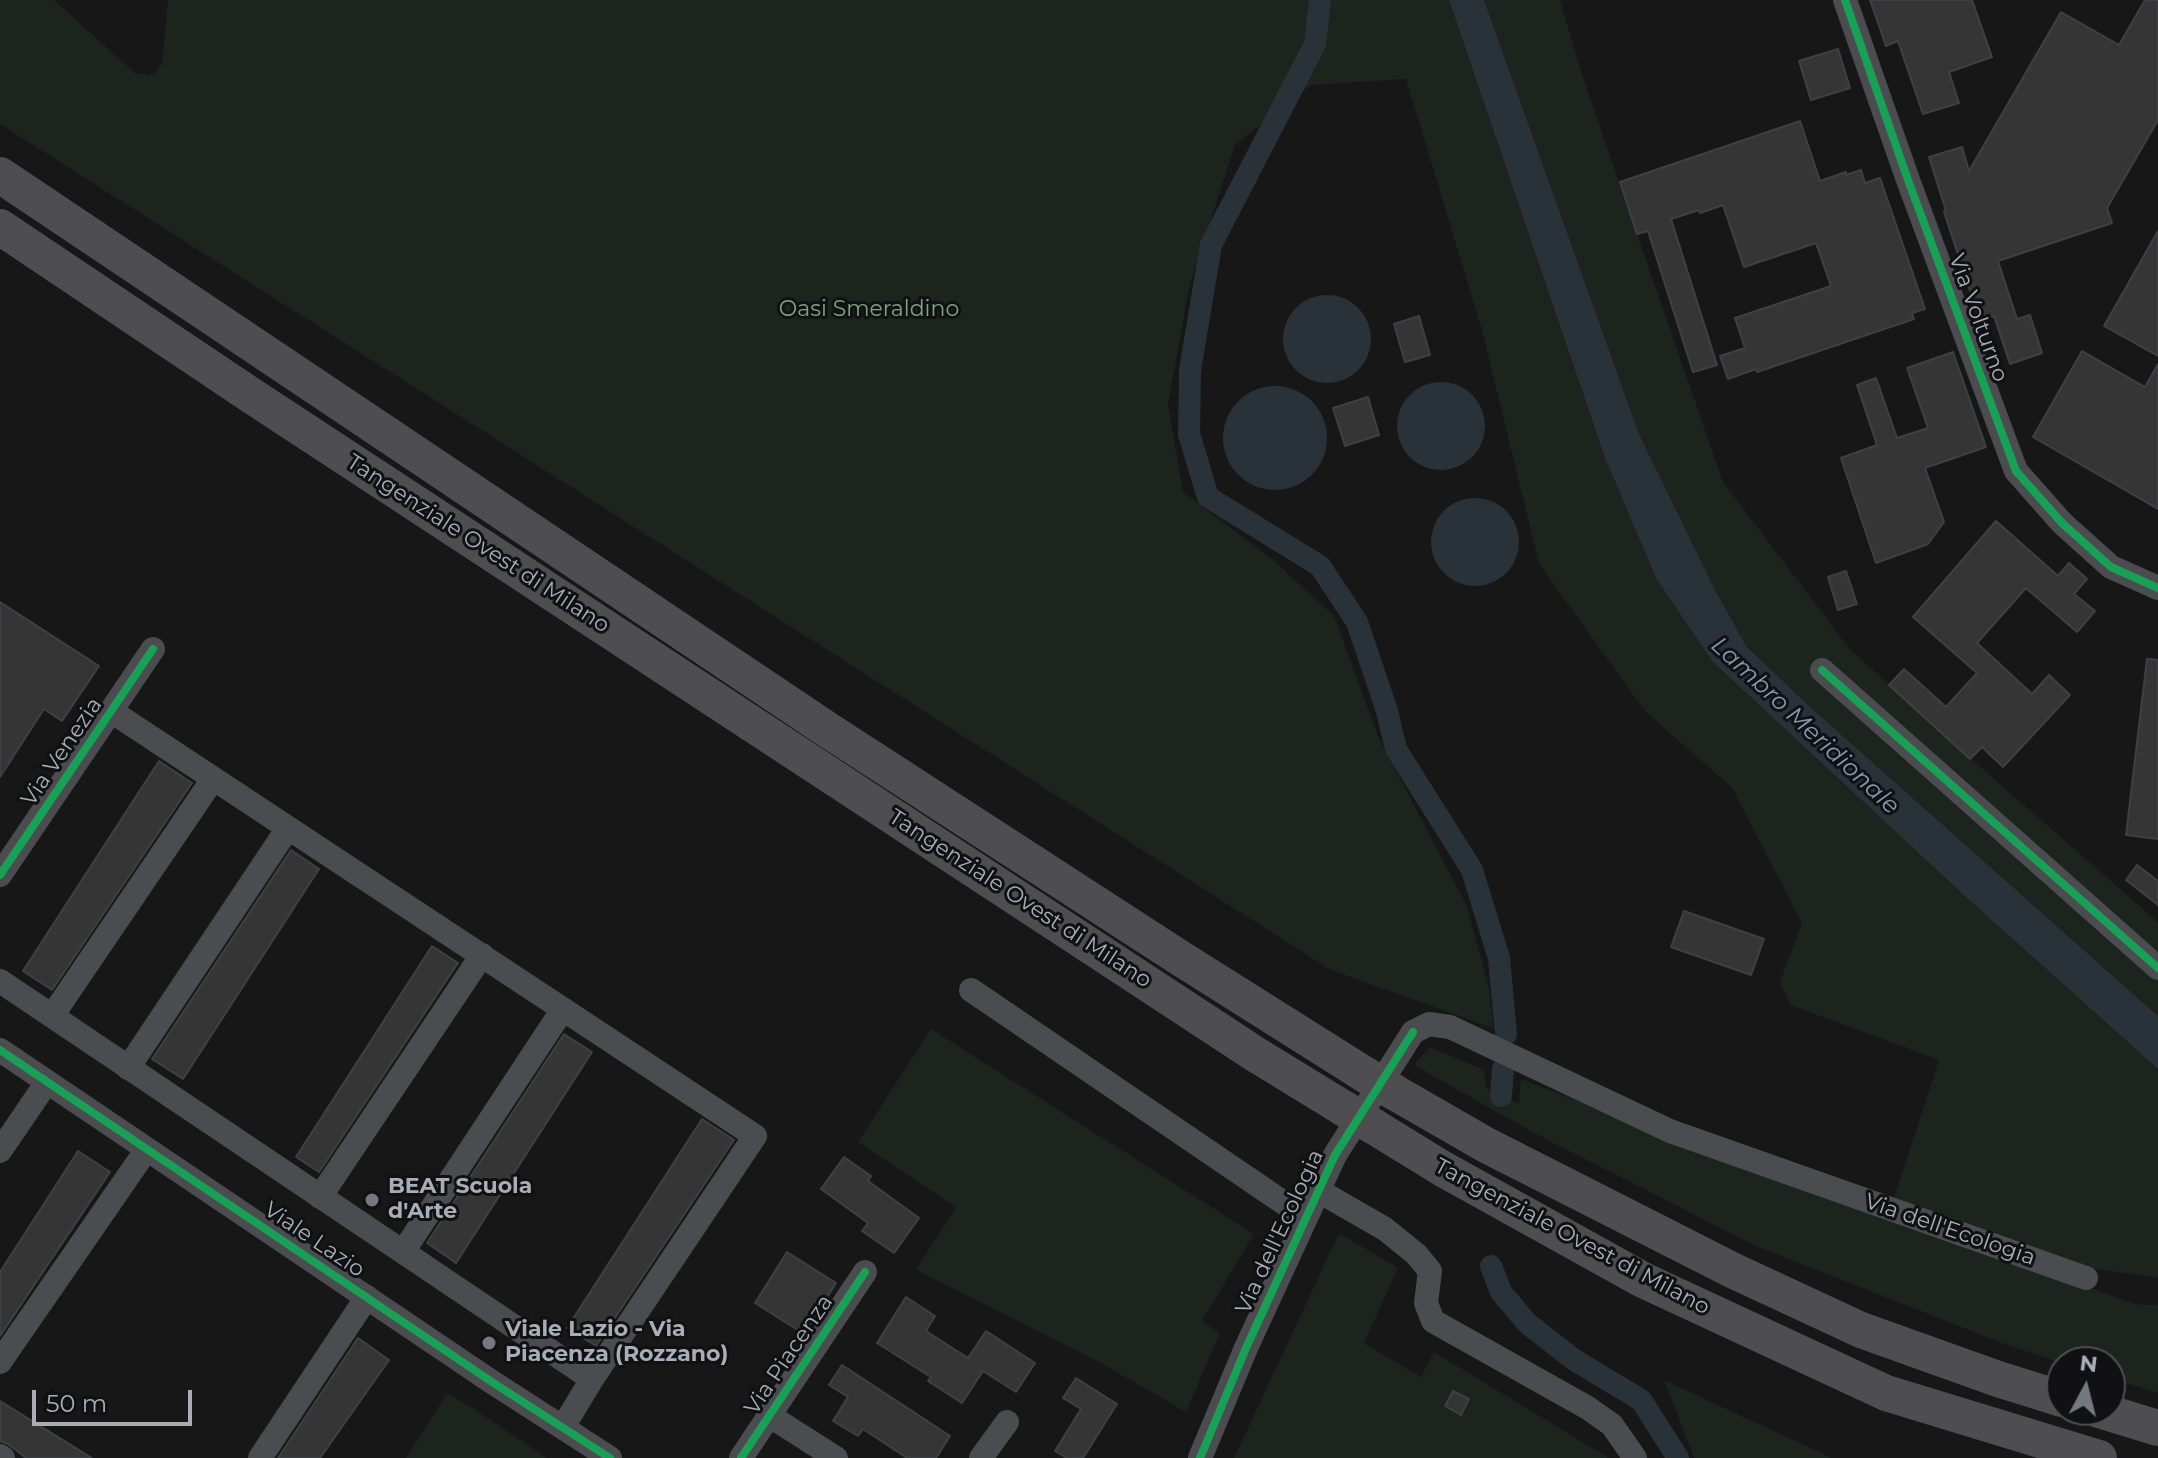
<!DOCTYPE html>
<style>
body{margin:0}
#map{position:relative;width:2158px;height:1458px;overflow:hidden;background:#171717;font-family:Montserrat,sans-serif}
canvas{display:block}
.north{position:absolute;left:2046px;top:1346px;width:80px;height:80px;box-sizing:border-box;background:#111113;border:2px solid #4d4f55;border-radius:50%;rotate:7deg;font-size:22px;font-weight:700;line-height:32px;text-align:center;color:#a8adb8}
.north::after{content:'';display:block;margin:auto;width:28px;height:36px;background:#757880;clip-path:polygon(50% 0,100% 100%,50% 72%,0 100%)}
.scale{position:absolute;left:32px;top:1390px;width:160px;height:36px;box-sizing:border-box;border:4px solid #a8adb8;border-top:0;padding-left:10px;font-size:24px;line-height:28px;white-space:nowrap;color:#a8adb8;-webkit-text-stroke:6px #111113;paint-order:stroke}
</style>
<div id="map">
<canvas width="2158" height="1458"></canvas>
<div class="north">N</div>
<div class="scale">50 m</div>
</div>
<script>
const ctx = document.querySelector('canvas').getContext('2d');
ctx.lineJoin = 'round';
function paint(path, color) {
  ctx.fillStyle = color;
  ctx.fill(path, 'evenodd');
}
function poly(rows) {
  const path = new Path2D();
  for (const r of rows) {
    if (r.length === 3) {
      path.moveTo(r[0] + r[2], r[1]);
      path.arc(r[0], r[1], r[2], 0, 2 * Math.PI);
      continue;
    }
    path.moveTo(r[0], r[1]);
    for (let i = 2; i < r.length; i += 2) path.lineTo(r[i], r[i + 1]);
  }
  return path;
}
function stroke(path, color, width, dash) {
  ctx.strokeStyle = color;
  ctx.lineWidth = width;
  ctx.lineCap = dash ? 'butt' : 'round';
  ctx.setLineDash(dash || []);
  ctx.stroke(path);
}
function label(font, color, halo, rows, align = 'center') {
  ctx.font = font + ' Montserrat,sans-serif';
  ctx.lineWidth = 6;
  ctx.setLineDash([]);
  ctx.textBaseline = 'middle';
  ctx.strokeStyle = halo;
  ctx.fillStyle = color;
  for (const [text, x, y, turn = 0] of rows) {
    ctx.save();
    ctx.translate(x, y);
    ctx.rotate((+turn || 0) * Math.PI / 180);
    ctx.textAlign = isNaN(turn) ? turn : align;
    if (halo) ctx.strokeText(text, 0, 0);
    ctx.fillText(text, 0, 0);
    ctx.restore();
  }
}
paint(poly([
 [0,0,54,0,135,73,148,75,155,73,162,64,168,0,1449,0,1605,458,1657,580,1713,662,1967,898,2158,1069,2158,1278,2070,1265,1893,1201,1939,1060,1791,1005,1780,982,1802,923,1732,788,1645,711,1539,564,1482,330,1406,79,1311,85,1235,145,1189,287,1168,405,1183,492,1272,559,1334,616,1380,741,1466,904,1489,988,1493,1028,1331,970,0,124],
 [1484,0,1560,0,1580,69,1723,482,1849,648,1971,759,2158,922,2158,1016,1809,706,1747,647,1716,592,1639,434],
 [931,1029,1254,1234,1202,1321,1220,1333,1186,1412,1099,1362,916,1270,956,1207,858,1142],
 [1430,1047,1484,1070,1486,1088,1519,1104,1521,1079,1717,1155,2135,1304,2158,1305,2158,1393,2110,1378,2110,1362,2062,1363,1999,1342,1756,1246,1536,1134,1414,1065],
 [1339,1233,1398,1268,1364,1343,1421,1377,1434,1352,1609,1458,1234,1458],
 [1664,1380,1832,1458,1694,1458],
 [447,1393,474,1409,547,1458,406,1458]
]), '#1d241e');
paint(poly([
 [1449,0,1484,0,1639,434,1716,592,1747,647,1809,706,2158,1016,2158,1069,1967,898,1713,662,1657,580,1605,458],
 [1327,339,44],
 [1441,426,44],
 [1275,438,52],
 [1475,542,44]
]), '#2a3239');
stroke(poly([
 [1320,0,1315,44,1211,245,1190,370,1189,434,1208,497,1320,566,1357,622,1387,711,1396,749,1472,870,1499,958,1506,1034],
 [1501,1096,1503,1069],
 [1491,1266,1501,1292,1527,1323,1573,1359,1641,1400,1678,1458]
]), '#2a3239', 22);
const building = poly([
 [1870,0,1972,0,1992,57,1949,72,1959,103,1923,114,1898,41,1886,46,1870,0],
 [2145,0,2158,0,2158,120,2107,208,2112,223,1998,261,2017,319,2030,315,2042,353,2010,364,1994,316,1980,321,1944,212,1946,211,1929,157,1962,147,1969,171,2061,12,2119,45,2145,0],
 [1838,49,1850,88,1811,100,1799,61,1838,49],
 [1800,121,1820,181,1846,172,1846,175,1861,170,1865,183,1880,178,1925,309,1912,313,1914,319,1757,372,1756,369,1728,379,1720,356,1745,348,1735,318,1831,286,1816,243,1744,267,1723,205,1700,213,1699,210,1671,219,1717,365,1693,372,1648,231,1637,234,1620,182,1800,121],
 [2158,231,2158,356,2104,326,2158,231],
 [1419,316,1430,355,1405,362,1394,324,1419,316],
 [2082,351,2145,387,2158,364,2158,509,2033,437,2082,351],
 [1953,352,1986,447,1925,468,1944,522,1928,544,1876,563,1841,458,1877,445,1857,385,1876,378,1897,438,1928,428,1907,368,1953,352],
 [1368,397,1379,435,1345,446,1333,408,1368,397],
 [1996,521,2058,576,2069,563,2087,579,2074,594,2095,611,2077,632,2026,588,1977,643,2032,694,2049,675,2070,695,2003,767,1982,747,1970,759,1889,685,1904,669,1946,707,1977,673,1913,617,1996,521],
 [1846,571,1857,604,1838,610,1828,577,1846,571],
 [0,602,99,666,62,721,44,709,0,777,0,602],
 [2147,659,2158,660,2158,839,2126,835,2147,659],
 [159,761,192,783,52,990,23,971,159,761],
 [291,850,319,869,183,1079,152,1059,291,850],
 [2137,865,2158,881,2158,905,2126,880,2137,865],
 [1684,911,1764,939,1751,975,1671,947,1684,911],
 [432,946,458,963,319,1172,296,1157,432,946],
 [564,1034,592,1052,456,1263,427,1243,564,1034],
 [702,1119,734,1140,596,1346,567,1328,702,1119],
 [78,1151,110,1172,0,1336,0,1272,78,1151],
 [844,1157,871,1176,868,1181,919,1218,894,1253,862,1231,868,1223,821,1189,844,1157],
 [787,1252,836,1283,804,1334,755,1303,787,1252],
 [906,1297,935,1316,926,1331,968,1358,986,1331,1035,1363,1016,1392,983,1371,962,1403,928,1381,931,1377,877,1343,906,1297],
 [358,1338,389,1360,320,1458,278,1458,358,1338],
 [842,1365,950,1436,936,1458,907,1458,863,1429,858,1436,833,1421,848,1397,829,1385,842,1365],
 [1076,1378,1117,1404,1083,1458,1067,1458,1055,1451,1081,1409,1063,1398,1076,1378],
 [1453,1391,1469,1399,1461,1415,1445,1406,1453,1391],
 [0,1401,92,1458,26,1458,8,1444,0,1441,0,1401]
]);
paint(building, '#353536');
stroke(building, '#3f4043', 2);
stroke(poly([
 [1845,0,1908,180,2016,471,2062,523,2111,567,2158,588],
 [1822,670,2158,968],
 [111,711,755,1136,592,1379,563,1427],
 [0,875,153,649],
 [0,981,592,1379],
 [971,990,1306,1218],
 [52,1016,213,779],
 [0,1050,492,1382,610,1458],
 [128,1068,288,828],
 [0,1151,47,1082],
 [1319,1191,1385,1229,1416,1254,1430,1271,1426,1303,1433,1321,1588,1408,1612,1425,1635,1458],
 [320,1197,482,955],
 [403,1252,563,1009],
 [0,1362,147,1149],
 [770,1416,836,1458],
 [0,1456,3,1458],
 [260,1458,367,1297],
 [741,1458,865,1272],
 [981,1458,1007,1422],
 [1200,1458,1246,1348,1335,1155,1413,1032,1429,1024,1450,1027,1670,1131,2086,1278]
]), '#4b4c50', 24);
stroke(poly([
 [0,175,828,730,1180,958,1364,1074],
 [0,227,252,396,1255,1054,1343,1108],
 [1394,1092,1486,1145,1734,1271,1861,1330,1998,1379,2062,1399],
 [1373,1126,1443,1169,1643,1280,1886,1393,2099,1458],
 [2099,1410,2158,1428]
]), '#4e4e51', 36);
stroke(poly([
 [1364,1074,1394,1092],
 [1343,1108,1373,1126]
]), '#4e4e51', 36);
stroke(poly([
 [1845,0,1908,180,2016,471,2062,523,2111,567,2158,588],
 [1822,670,2158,968],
 [0,875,153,649],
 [0,1050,492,1382,610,1458],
 [741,1458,865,1272],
 [1200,1458,1246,1348,1335,1155,1413,1032]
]), '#1a9f57', 8);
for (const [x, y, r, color] of [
 [372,1200,8,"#757880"],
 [489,1343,8,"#757880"]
]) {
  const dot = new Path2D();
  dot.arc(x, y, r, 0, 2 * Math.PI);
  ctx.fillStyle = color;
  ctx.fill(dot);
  stroke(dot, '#111113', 3);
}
label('22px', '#7fa381', '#111113', [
 ["Oasi Smeraldino",869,310]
]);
label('22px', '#a8adb8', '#111113', [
 ["Via Volturno",1978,318,70],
 ["Tangenziale Ovest di Milano",478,544,33],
 ["Via Venezia",62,752,-56],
 ["Tangenziale Ovest di Milano",1020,899,33],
 ["Via dell'Ecologia",1950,1230,19],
 ["Via dell'Ecologia",1280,1232,-65],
 ["Tangenziale Ovest di Milano",1572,1237,28],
 ["Viale Lazio",314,1240,34],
 ["Via Piacenza",789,1355,-56]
]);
label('bold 22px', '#a8adb8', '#111113', [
 ["BEAT Scuola",388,1187],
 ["d'Arte",388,1212],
 ["Viale Lazio - Via",505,1330],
 ["Piacenza (Rozzano)",505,1355]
], 'left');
label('italic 24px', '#7f9bb3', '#111113', [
 ["Lambro Meridionale",1805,726,43]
]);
</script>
